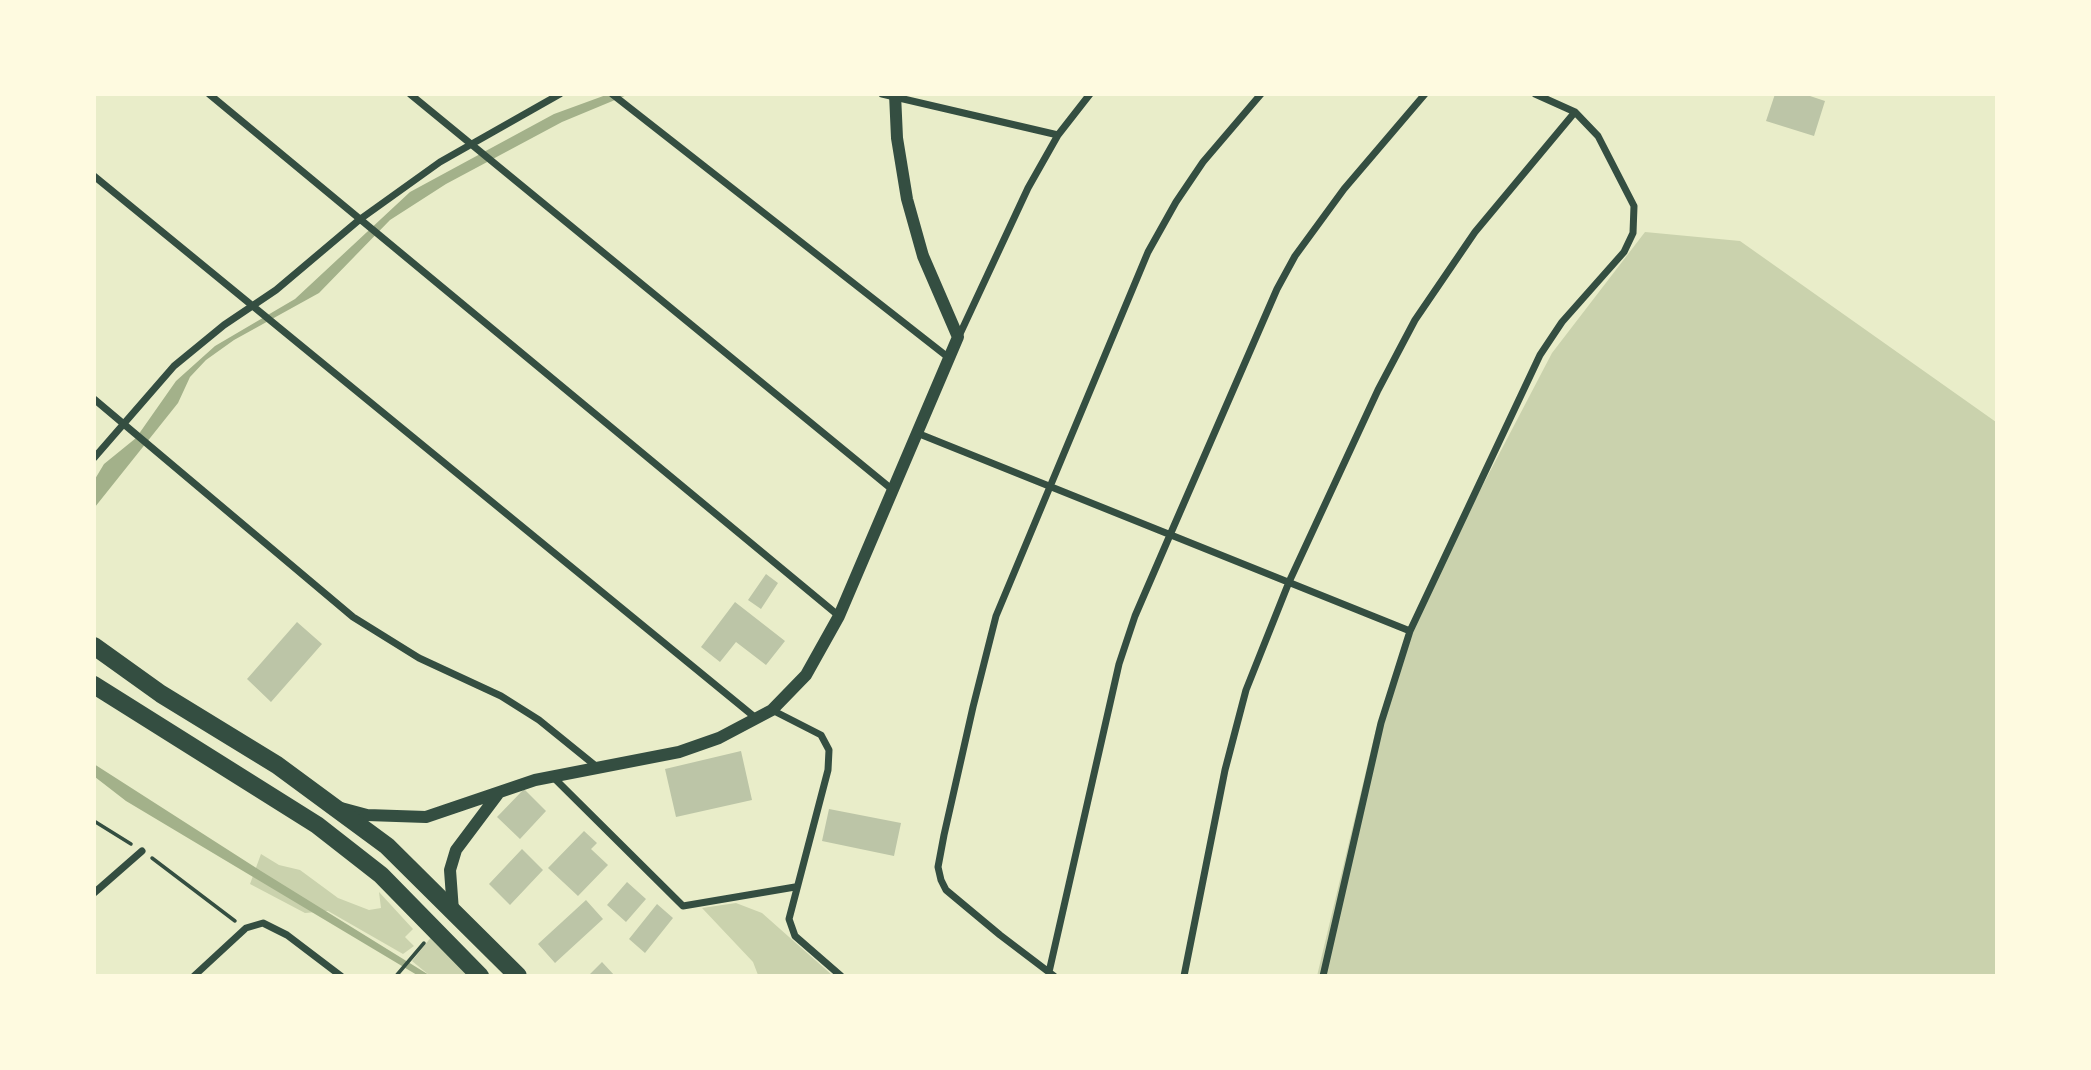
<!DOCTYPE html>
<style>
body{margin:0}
#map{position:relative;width:2091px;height:1070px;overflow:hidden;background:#e9edc9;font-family:"Roboto Condensed",sans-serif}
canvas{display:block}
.frame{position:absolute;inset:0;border:96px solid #fefae0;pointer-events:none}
</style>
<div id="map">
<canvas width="2091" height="1070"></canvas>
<div class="frame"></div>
</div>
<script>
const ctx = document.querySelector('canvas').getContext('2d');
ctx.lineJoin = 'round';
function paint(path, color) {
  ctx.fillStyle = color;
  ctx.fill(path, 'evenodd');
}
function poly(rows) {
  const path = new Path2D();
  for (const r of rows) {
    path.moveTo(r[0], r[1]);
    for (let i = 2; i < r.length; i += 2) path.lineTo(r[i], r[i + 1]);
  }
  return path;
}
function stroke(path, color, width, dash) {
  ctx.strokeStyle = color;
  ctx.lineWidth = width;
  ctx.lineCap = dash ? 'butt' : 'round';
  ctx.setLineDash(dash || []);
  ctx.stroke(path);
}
paint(poly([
 [1645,232,1740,241,1996,422,1996,975,1317,976,1376,729,1408,628,1552,353],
 [261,854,279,865,300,870,338,898,369,910,381,908,379,892,413,929,405,937,414,946,403,954,328,911,305,913,250,884],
 [736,903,762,913,832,975,758,975,753,962,702,908],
 [432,936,471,975,429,975,412,961]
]), '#cad2ad');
paint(poly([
 [606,95,627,95,562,122,446,184,390,220,319,293,234,340,206,360,190,377,178,403,95,507,95,479,104,464,136,438,176,381,215,346,295,299,410,192,554,114],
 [94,764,261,871,429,975,417,975,126,801,95,777]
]), '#a3b18a');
paint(poly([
 [1775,94,1804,94,1825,101,1814,136,1766,121],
 [766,574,778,583,761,609,748,600],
 [735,602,785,641,766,665,736,642,720,662,701,647],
 [297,622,322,644,271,702,247,679],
 [741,751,752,800,676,817,665,769],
 [524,789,546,811,520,839,497,817],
 [829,809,901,823,894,856,822,841],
 [584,831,597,843,591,849,608,865,578,896,548,868],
 [522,849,543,870,510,905,489,884],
 [627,882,646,899,626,922,607,905],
 [586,900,603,919,555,963,538,944],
 [657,904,673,918,645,953,629,939],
 [602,962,615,976,588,976]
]), '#bcc5a7');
stroke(poly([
 [94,821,131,844],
 [152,858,235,921],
 [396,976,424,943]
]), '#344e41', 3.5);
stroke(poly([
 [209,94,839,616],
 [410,94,894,491],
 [612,94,949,358],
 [882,94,1058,135],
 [94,176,757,719],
 [959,336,1028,188,1058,135,1090,94],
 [94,399,353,617,419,658,501,696,539,720,597,767],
 [917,433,1410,631],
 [94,458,174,366,224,325,276,290,359,220,440,162,560,94],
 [772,710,821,735,829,750,828,770,789,919,795,936,841,976],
 [553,777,683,906,795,887],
 [94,893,142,851],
 [1049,972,1119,664,1135,616,1170,535,1277,289,1295,256,1344,189,1425,94],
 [194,976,246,928,263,923,287,935,341,976],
 [1054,976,1000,935,946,890,941,880,938,867,944,835,973,707,996,616,1148,252,1176,202,1203,162,1261,94],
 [1184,976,1225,770,1246,690,1289,582,1378,390,1415,320,1475,232,1575,112],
 [1323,976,1381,723,1410,631,1540,355,1562,322,1624,252,1633,233,1634,206,1598,136,1575,112,1535,94]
]), '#344e41', 7);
stroke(poly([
 [341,808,367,815,426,817,535,780,679,752,719,738,772,710,806,675,839,616,958,337,923,256,907,199,897,138,895,94],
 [453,911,450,870,456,850,498,794]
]), '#344e41', 12);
stroke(poly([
 [94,646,161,694,277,765,387,846,518,976],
 [94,685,317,825,381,875,480,976]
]), '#344e41', 18);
</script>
